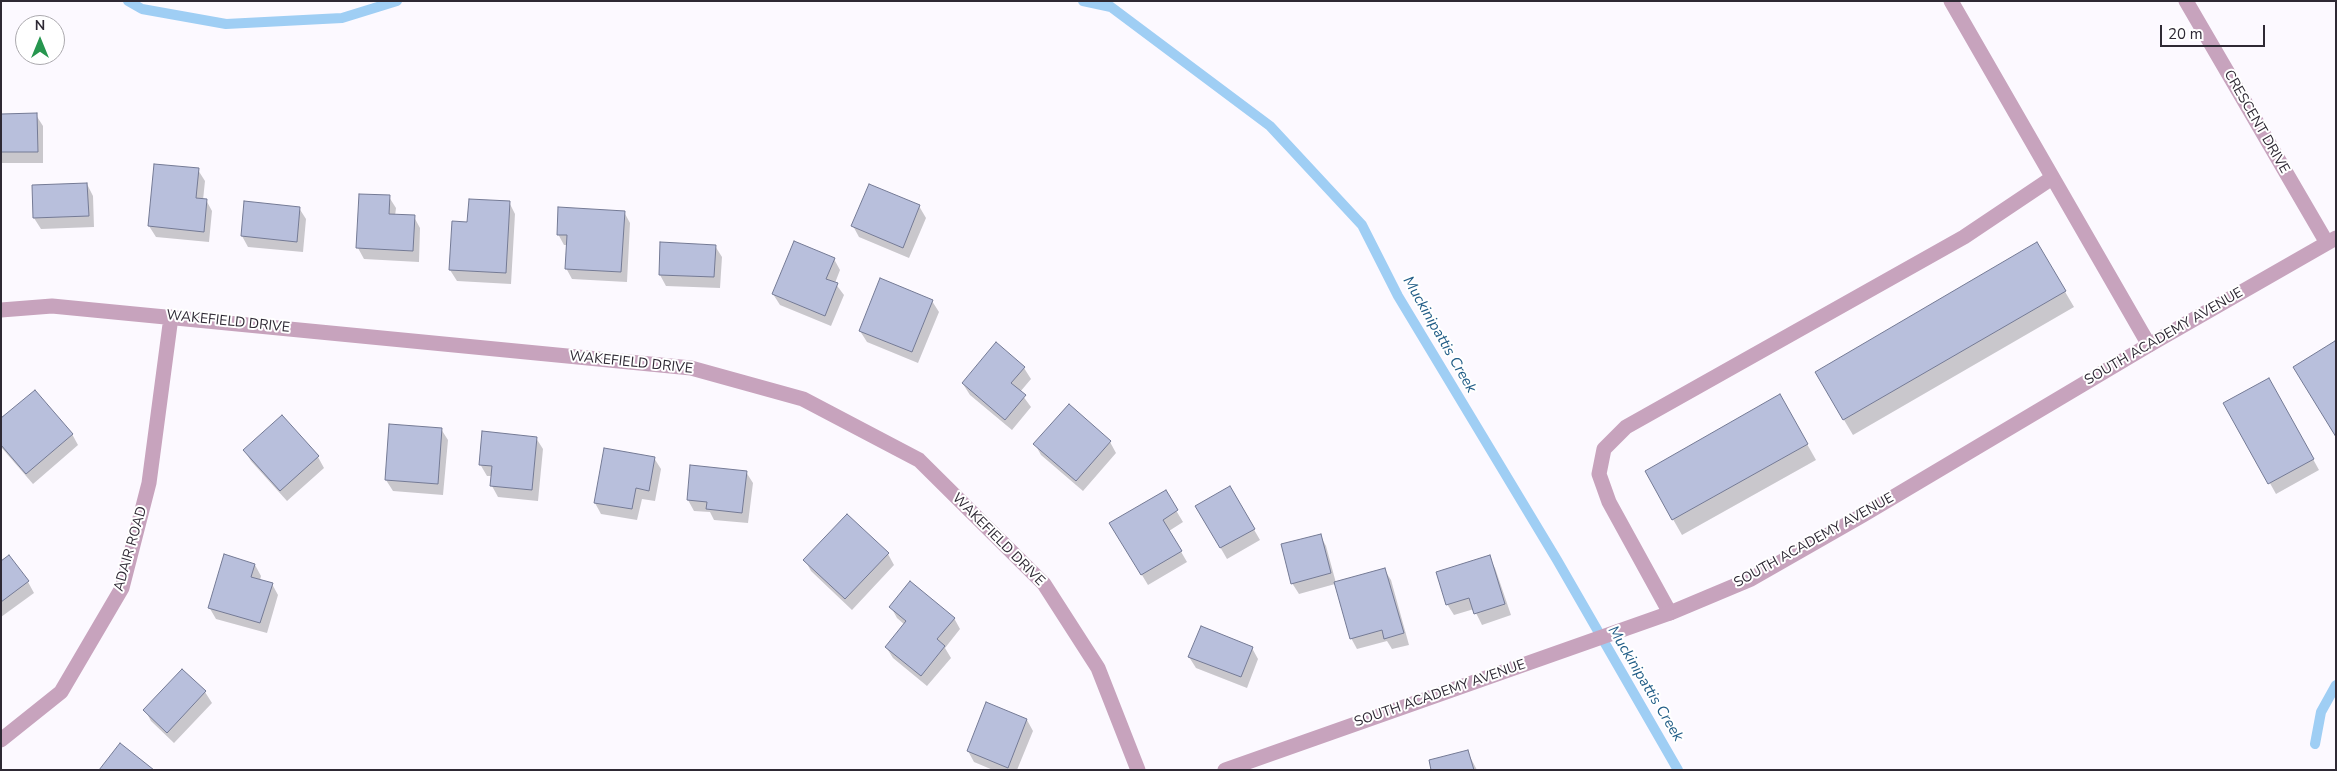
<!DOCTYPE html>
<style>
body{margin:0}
#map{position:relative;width:2337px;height:771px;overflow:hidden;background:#fcf9ff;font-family:"Nunito Sans",sans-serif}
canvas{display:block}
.frame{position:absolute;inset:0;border:2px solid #2e2934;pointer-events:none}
.north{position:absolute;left:15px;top:15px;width:50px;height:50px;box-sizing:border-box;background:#fff;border:1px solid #aba9ae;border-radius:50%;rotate:0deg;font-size:14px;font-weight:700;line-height:20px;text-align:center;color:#2e2934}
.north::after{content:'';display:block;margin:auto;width:18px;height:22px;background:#27964f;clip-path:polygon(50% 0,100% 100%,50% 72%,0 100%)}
.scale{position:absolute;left:2160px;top:25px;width:105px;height:22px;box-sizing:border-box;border:2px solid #2e2934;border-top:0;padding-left:6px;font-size:15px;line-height:18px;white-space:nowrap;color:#2e2934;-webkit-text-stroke:4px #fff;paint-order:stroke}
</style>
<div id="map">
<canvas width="2337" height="771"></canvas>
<div class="frame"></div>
<div class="north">N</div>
<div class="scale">20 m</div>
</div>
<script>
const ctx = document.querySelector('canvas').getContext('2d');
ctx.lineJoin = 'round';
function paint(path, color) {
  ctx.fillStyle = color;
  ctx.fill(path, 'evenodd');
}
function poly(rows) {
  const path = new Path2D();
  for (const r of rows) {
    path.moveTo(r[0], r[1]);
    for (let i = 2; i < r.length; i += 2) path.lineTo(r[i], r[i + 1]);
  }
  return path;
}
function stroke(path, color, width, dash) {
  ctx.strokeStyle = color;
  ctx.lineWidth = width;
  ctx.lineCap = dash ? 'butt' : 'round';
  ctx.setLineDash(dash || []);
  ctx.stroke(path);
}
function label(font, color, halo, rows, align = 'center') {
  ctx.font = font + ' "Nunito Sans",sans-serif';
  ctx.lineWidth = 4;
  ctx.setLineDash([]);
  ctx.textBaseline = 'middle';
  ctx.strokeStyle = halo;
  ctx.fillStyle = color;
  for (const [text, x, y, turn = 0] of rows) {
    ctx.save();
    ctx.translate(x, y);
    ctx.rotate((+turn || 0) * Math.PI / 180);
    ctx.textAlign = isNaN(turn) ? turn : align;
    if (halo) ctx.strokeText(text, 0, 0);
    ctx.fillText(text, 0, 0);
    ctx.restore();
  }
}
paint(poly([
 [1,115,36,115,43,126,43,163,1,163],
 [198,170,205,181,203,200,206,200,212,211,209,242,156,237,149,226],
 [87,184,93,196,94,227,41,229,34,218],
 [389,197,396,208,395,216,414,217,420,228,419,262,364,259,358,248],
 [509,202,515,214,511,284,457,281,450,270,453,222,469,223],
 [919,206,926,218,909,258,859,237,853,226],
 [299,208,306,219,303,252,248,247,242,236],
 [624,212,630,223,627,282,572,279,566,268,567,245,564,245,558,234],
 [2037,244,2074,307,1853,435,1816,373],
 [715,246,722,257,720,288,666,286,660,275],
 [834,259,840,270,835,283,844,295,831,326,780,305,773,294],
 [932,301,939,312,918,363,867,342,860,331],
 [1024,368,1031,379,1020,392,1031,407,1012,430,970,395,963,384],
 [2275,390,2319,470,2276,494,2225,403],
 [1780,396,1816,460,1682,535,1646,472],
 [1,420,72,434,78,445,33,484,1,447],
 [441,429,448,440,443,495,393,491,386,480],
 [536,438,543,449,538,501,498,497,492,486,493,476,487,476,480,464],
 [1110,442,1116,453,1083,491,1041,455,1035,444],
 [244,450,318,457,324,468,287,501,251,461],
 [654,458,661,469,655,501,642,499,637,520,601,514,595,503],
 [746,472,753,483,748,523,714,520,710,512,694,511,688,500],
 [1230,488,1260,540,1227,559,1197,507],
 [1165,492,1183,522,1169,531,1187,562,1148,585,1111,524],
 [1320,535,1326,546,1336,583,1384,569,1391,580,1409,645,1392,649,1387,641,1357,649,1351,638,1335,584,1299,594,1292,583],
 [888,554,894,565,852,610,811,571,805,560],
 [1489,557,1495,568,1511,615,1482,625,1474,609,1454,615,1447,604],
 [1,563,28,582,34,593,1,617],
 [255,565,261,576,260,580,272,584,278,595,267,633,216,619,209,607],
 [891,607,954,618,960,629,945,648,951,658,927,686,893,658,886,647,905,625,897,618],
 [1252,648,1258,659,1247,688,1196,668,1189,657],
 [182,671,205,692,212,703,174,743,151,721,145,710],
 [1027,720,1033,731,1017,770,993,770,974,762,968,751],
 [1467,751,1477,770,1433,770]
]), '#0003');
stroke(poly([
 [128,1,142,9,226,24,342,18,397,1],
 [1083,1,1111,7,1270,126,1362,225,1398,296,1557,560,1678,770],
 [2315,744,2321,712,2336,685]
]), '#9fcef4', 10);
const building = poly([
 [37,113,38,152,1,152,1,114,37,113],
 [154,164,199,168,196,198,207,199,204,232,148,226,154,164],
 [87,183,89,216,33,218,32,185,87,183],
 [869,184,920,205,903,248,851,226,869,184],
 [359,194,390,195,389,214,415,215,413,251,356,248,359,194],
 [469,199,510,201,506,273,449,270,452,221,467,222,469,199],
 [244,201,300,207,297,242,241,236,244,201],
 [558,207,625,211,621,272,565,269,567,235,557,235,558,207],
 [794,241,835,258,826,279,838,283,825,316,772,294,794,241],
 [660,242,716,245,714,277,659,275,660,242],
 [2037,242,2066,291,1843,420,1815,372,2037,242],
 [880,278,933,300,912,352,859,331,880,278],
 [2335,341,2336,342,2336,437,2293,367,2335,341],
 [996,342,1025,367,1011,383,1026,395,1005,420,962,383,996,342],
 [2269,378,2314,459,2268,484,2223,403,2269,378],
 [35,390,73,434,26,474,1,445,1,418,35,390],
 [1780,394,1808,444,1672,520,1645,471,1780,394],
 [1069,404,1111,441,1076,481,1033,444,1069,404],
 [282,415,319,456,280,491,243,450,282,415],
 [389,424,442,428,438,484,385,480,389,424],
 [482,431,537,437,532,490,490,486,492,466,479,465,482,431],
 [604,448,655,457,649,491,636,488,632,509,594,503,604,448],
 [690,465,747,471,742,513,706,509,707,502,687,500,690,465],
 [1230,486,1255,529,1220,548,1195,506,1230,486],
 [1166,490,1178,510,1163,520,1182,551,1141,575,1109,523,1166,490],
 [847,514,889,553,845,599,803,560,847,514],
 [1321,534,1331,573,1291,584,1281,544,1321,534],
 [224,554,255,564,251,577,273,583,260,623,208,608,224,554],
 [9,555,29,581,1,602,1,561,9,555],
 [1490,555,1505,604,1474,614,1469,598,1446,605,1436,572,1490,555],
 [1385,568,1404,633,1384,639,1382,630,1350,639,1334,582,1385,568],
 [910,581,955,618,937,639,945,646,921,676,885,647,906,621,889,607,910,581],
 [1201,626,1253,647,1241,677,1188,657,1201,626],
 [182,669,206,691,167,733,143,710,182,669],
 [986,702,1027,719,1008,768,967,751,986,702],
 [120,743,154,770,99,770,120,743],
 [1468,750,1474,770,1431,770,1429,760,1468,750]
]);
paint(building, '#b8bfdc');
stroke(building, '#747a95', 1);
stroke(poly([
 [1951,1,2149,345],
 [1670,613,1609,502,1599,474,1604,449,1626,427,1964,237,2052,178]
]), '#c7a3bd', 15);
stroke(poly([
 [2186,1,2327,243],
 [1,310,52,306,691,368,803,399,919,460,1044,584,1098,668,1138,770],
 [1,740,61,692,122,588,149,483,171,317],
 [1225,770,1670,613,1751,579,1863,515,2149,345,2336,238]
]), '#c7a3bd', 15);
label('14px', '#2e2934', '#fff', [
 ["CRESCENT DRIVE",2256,122,60],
 ["WAKEFIELD DRIVE",228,322,6],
 ["SOUTH ACADEMY AVENUE",2164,337,-30],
 ["WAKEFIELD DRIVE",631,363,6],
 ["WAKEFIELD DRIVE",998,540,45],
 ["SOUTH ACADEMY AVENUE",1814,541,-29],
 ["ADAIR ROAD",131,549,-74],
 ["SOUTH ACADEMY AVENUE",1440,694,-19]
]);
label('italic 15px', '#205c86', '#fff', [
 ["Muckinipattis Creek",1439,335,60],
 ["Muckinipattis Creek",1645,684,59]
]);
</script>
